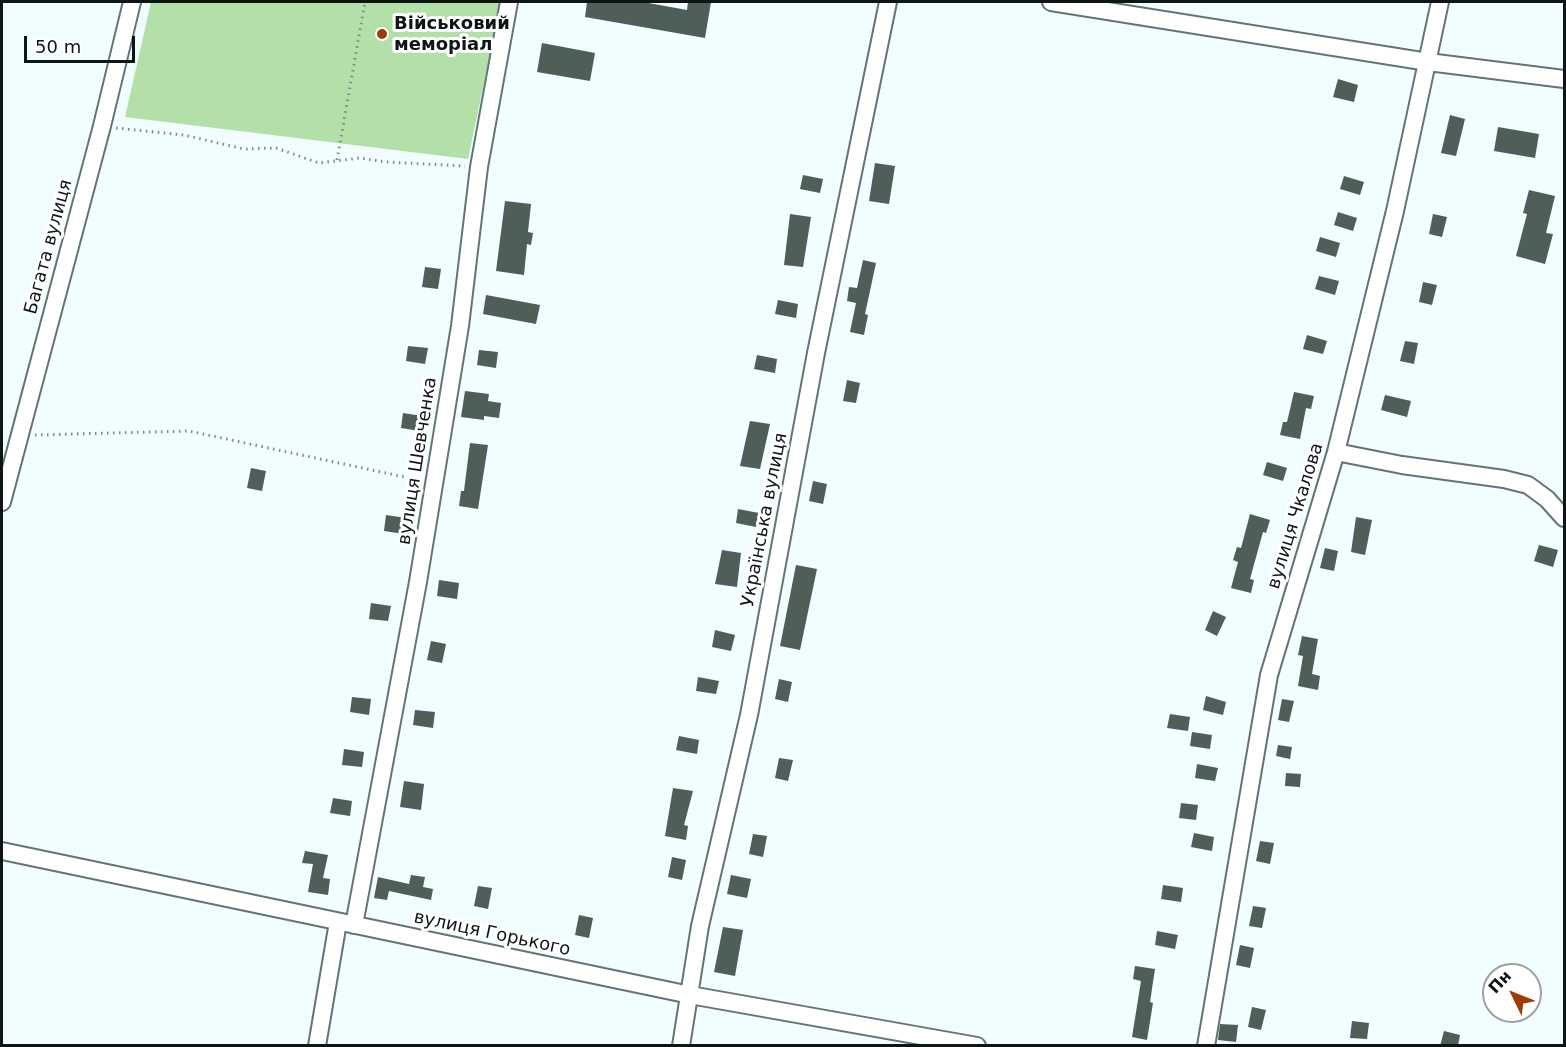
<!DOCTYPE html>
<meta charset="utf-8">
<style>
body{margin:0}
#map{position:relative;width:1566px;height:1047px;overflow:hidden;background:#f1fdfe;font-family:"DejaVu Sans",sans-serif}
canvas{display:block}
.frame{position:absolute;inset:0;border:3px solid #0e1515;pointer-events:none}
.north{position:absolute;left:1482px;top:963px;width:60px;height:60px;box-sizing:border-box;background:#fff;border:2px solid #9fa1a1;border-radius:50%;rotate:313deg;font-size:16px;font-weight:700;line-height:24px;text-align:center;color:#0e1515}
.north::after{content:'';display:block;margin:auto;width:21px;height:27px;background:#9f3b04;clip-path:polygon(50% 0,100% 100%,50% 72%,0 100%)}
.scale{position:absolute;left:24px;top:36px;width:111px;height:27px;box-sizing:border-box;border:3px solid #0e1515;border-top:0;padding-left:8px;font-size:18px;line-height:21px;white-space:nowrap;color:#0e1515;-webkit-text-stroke:4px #fff;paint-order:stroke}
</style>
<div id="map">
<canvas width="1566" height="1047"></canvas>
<div class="frame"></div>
<div class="north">Пн</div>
<div class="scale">50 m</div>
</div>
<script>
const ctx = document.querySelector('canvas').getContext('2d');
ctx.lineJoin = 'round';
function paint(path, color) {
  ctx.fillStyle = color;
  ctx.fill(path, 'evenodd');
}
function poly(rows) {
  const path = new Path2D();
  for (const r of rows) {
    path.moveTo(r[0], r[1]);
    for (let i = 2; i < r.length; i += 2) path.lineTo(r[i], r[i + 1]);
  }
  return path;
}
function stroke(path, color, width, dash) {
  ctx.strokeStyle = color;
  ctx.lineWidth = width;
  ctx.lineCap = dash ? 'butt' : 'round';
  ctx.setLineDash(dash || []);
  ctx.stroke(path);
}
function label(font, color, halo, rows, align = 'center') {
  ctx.font = font + ' "DejaVu Sans",sans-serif';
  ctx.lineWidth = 6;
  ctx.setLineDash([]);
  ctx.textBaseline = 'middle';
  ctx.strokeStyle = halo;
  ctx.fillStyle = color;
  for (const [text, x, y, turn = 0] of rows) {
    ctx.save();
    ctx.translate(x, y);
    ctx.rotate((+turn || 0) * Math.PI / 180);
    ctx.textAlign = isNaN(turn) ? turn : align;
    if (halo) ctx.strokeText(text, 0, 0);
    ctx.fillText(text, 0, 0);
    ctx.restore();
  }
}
paint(poly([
 [151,2,501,2,468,159,125,117]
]), '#b3e0a9');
paint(poly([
 [587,2,643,2,687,10,688,2,711,2,705,38,585,17],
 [542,43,595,53,590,81,537,72],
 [1338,79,1358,85,1354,102,1333,97],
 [1450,115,1465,119,1456,156,1441,153],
 [1498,127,1539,134,1535,158,1494,151],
 [875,163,895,166,889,204,869,201],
 [803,175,823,179,820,193,800,189],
 [1344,176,1364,182,1360,195,1340,189],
 [1529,190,1555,196,1546,233,1553,234,1545,264,1516,256,1527,214,1523,213],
 [505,201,531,204,528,232,533,233,531,245,527,244,524,275,496,271],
 [1338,212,1357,218,1353,231,1334,225],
 [790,214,811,217,803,267,784,265],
 [1433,214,1447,217,1442,237,1429,234],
 [1320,237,1340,243,1336,257,1316,251],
 [863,260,876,263,865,314,868,315,864,335,850,332,856,303,847,301,849,287,857,288],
 [425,267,441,269,438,289,422,287],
 [1319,276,1339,281,1335,295,1315,289],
 [1423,282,1437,285,1432,305,1419,302],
 [486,295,540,305,536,324,483,314],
 [778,300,798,304,796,318,775,314],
 [1307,335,1327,341,1323,354,1303,349],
 [1405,341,1418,343,1414,364,1400,361],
 [408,346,428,348,425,364,406,361],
 [479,350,498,352,496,368,477,365],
 [757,355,777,359,775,373,754,369],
 [847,380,860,383,856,403,843,401],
 [465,391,489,394,488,401,501,403,499,418,484,416,484,420,461,417],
 [1294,392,1314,396,1311,409,1306,408,1300,439,1280,435,1283,422,1287,422],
 [1385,395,1411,401,1407,417,1381,410],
 [403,413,422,416,420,431,401,428],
 [750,421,770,424,760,469,740,466],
 [470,443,488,445,478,509,459,506,461,491,464,491],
 [1267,462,1287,468,1283,481,1263,475],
 [251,468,266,471,262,491,247,488],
 [813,481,827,484,823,504,809,501],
 [738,509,759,513,756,527,736,523],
 [1250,514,1270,520,1266,533,1263,532,1250,579,1254,580,1251,593,1231,588,1238,562,1233,560,1237,547,1241,548],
 [386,515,406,518,404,534,384,531],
 [1356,517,1372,520,1365,555,1351,552],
 [1539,545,1558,550,1553,567,1534,561],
 [1325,548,1338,551,1334,571,1320,568],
 [722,550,741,553,737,587,715,584],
 [796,565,817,569,800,650,780,646],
 [439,580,459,583,457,599,437,596],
 [371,603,391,606,388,621,369,619],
 [1213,611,1226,617,1217,636,1205,630],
 [715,630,735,635,731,651,712,647],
 [1302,636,1318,639,1312,674,1320,676,1318,690,1298,686,1303,656,1298,655],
 [431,641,446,644,442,663,427,660],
 [698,677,719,681,716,694,696,691],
 [779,679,792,682,788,702,775,699],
 [1206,696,1226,702,1223,715,1203,710],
 [352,697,371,699,369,715,350,712],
 [1282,699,1294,701,1289,722,1278,720],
 [415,710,435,712,433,728,413,725],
 [1170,714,1190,717,1188,731,1167,728],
 [1192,732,1212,735,1210,749,1190,746],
 [679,736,699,740,697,754,676,750],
 [1278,745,1292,747,1290,759,1276,756],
 [344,749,364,752,362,767,342,765],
 [779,758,793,760,788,781,775,778],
 [1197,764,1218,768,1215,781,1195,778],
 [1286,773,1301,774,1300,787,1285,786],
 [404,781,424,784,421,810,400,807],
 [673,788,693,791,684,825,688,826,686,840,665,836],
 [333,798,352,801,350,816,330,813],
 [1181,803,1198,805,1196,820,1179,818],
 [1194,833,1214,837,1212,851,1191,847],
 [753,834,767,836,763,857,749,854],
 [1260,841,1274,843,1270,864,1256,861],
 [305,851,328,855,323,878,330,879,328,895,308,892,313,864,302,863],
 [672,857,686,860,682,880,668,877],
 [411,875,425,877,423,887,433,889,431,900,389,891,387,900,374,898,378,877,409,884],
 [731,875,751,879,747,898,727,894],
 [1163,885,1183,888,1181,902,1161,899],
 [478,886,492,888,488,909,474,906],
 [1253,906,1266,908,1262,928,1249,926],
 [579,915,593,918,589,938,575,935],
 [723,927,743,930,735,976,714,972],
 [1157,931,1178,935,1175,949,1155,945],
 [1240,945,1254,948,1250,968,1236,965],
 [1135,966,1155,969,1150,1002,1153,1003,1147,1040,1132,1037,1141,981,1133,979],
 [1252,1007,1266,1010,1261,1030,1248,1027],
 [1352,1021,1369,1023,1367,1039,1350,1038],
 [1220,1024,1238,1025,1236,1042,1218,1040],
 [1444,1031,1460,1035,1458,1046,1440,1046]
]), '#4e5e58');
const minor = poly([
 [1051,2,1428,62,1564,79],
 [1336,452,1402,465,1504,479,1528,485,1547,499,1564,518],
 [2,502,102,126,132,2],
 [2,851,690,995,977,1046],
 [354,925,418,582,460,326,479,167,509,2],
 [317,1046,338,922],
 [681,1046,700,926,749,715,816,353,888,2],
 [1206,1046,1269,675,1336,452,1395,211,1440,2]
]);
stroke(minor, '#637476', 20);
stroke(poly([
 [116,128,184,135,244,149,276,148,319,163,360,158,386,162,465,166],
 [337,160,365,2],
 [35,435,189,431,419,480]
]), '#7f8989', 3, [1.5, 4.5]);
stroke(minor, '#fff', 16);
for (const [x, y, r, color] of [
 [382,34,6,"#9f3b04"]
]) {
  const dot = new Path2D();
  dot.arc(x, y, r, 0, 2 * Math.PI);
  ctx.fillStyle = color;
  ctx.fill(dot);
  stroke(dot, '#fff', 2);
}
label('bold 18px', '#0e1515', '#fff', [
 ["Військовий",394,24],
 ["меморіал",394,45]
], 'left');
label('18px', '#0e1515', '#fff', [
 ["Багата вулиця",49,247,-75],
 ["вулиця Шевченка",418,461,-81],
 ["вулиця Чкалова",1296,516,-73],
 ["Українська вулиця",765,520,-79],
 ["вулиця Горького",492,934,12]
]);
</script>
